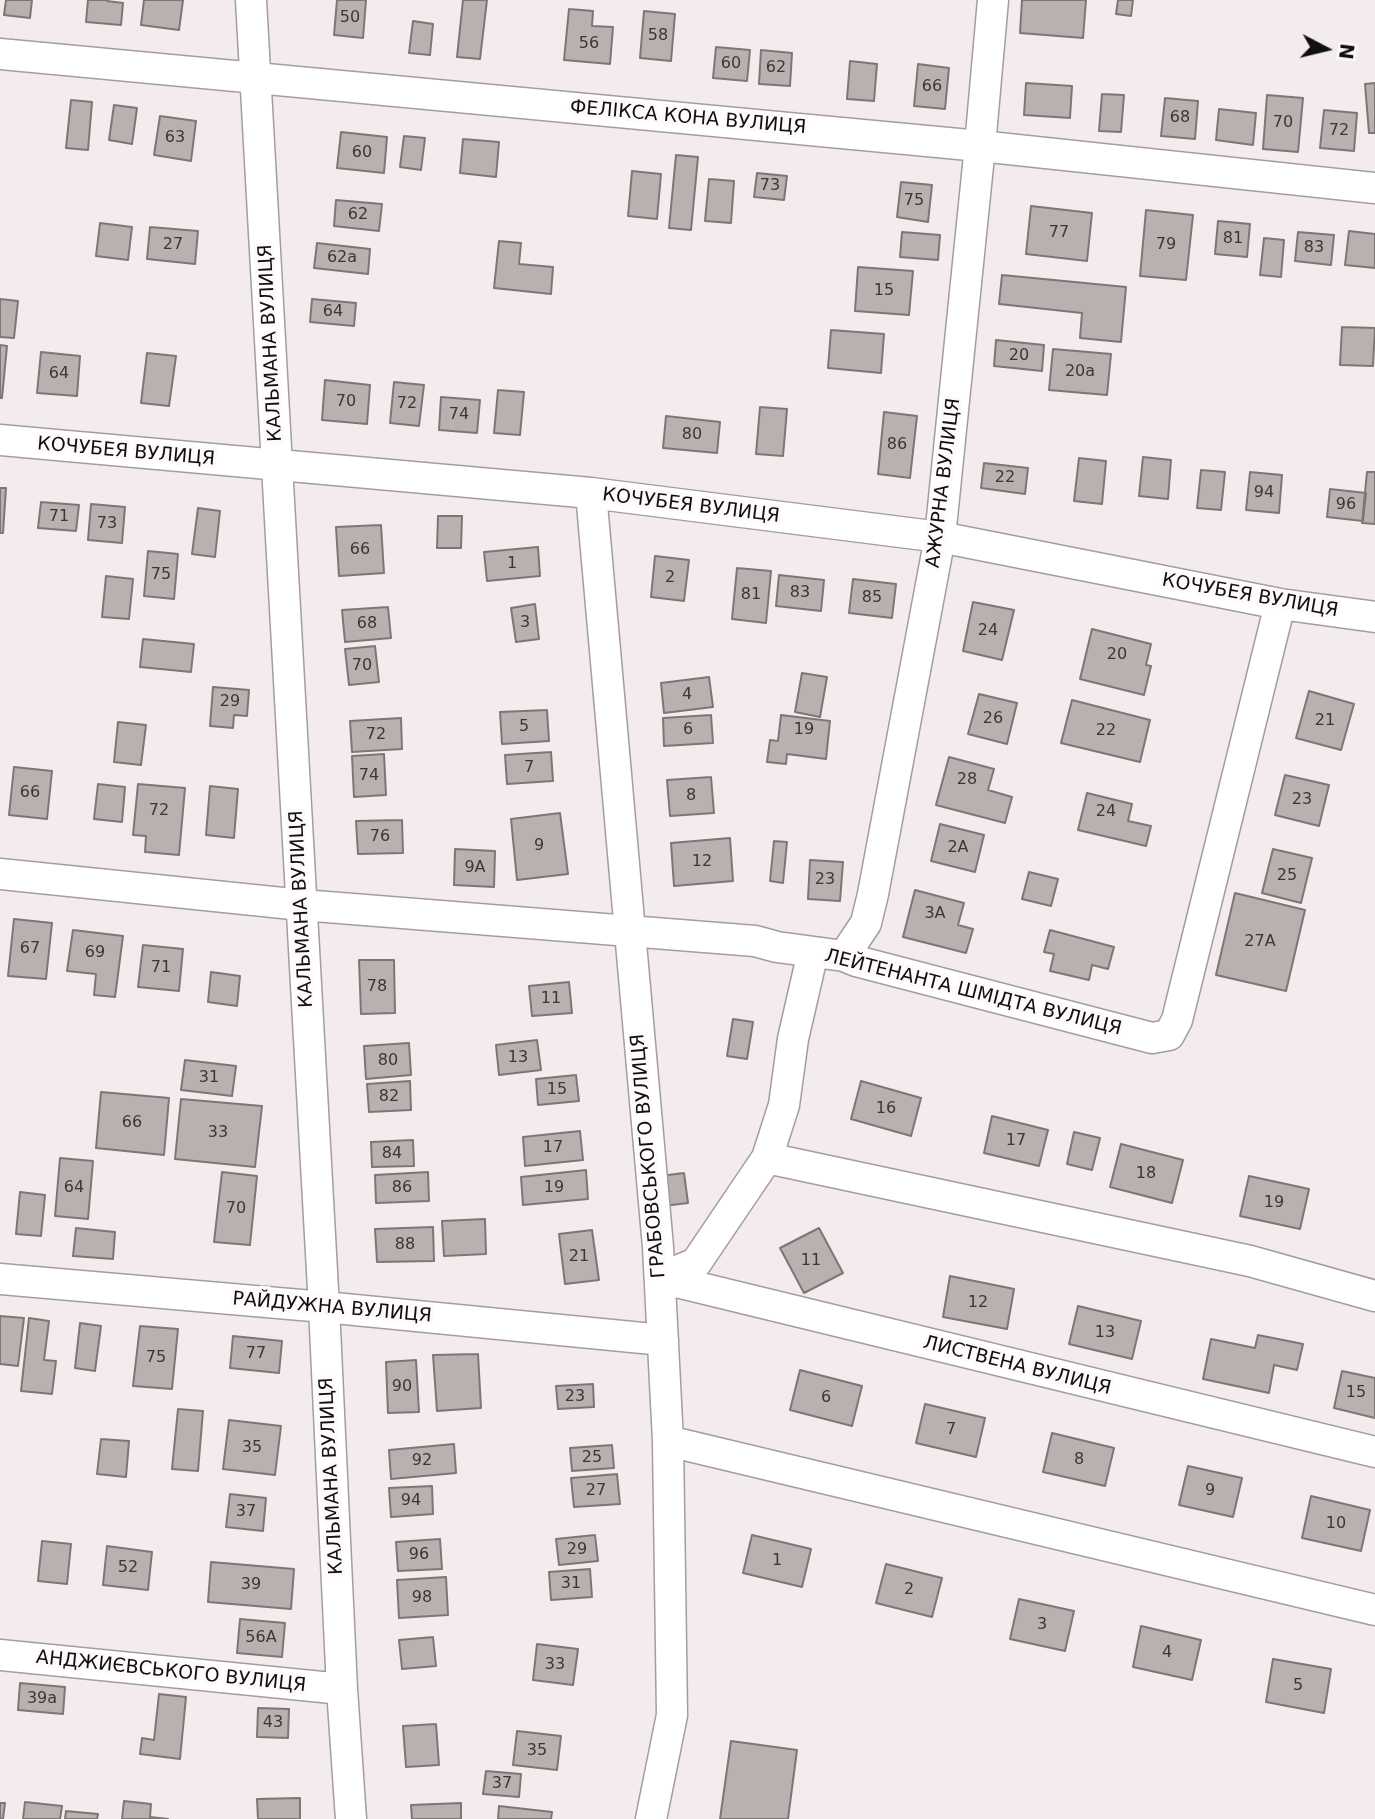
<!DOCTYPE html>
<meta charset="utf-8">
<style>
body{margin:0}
#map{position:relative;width:1375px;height:1819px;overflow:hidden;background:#f3ebed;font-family:"DejaVu Sans",sans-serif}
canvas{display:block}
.north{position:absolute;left:1291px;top:14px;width:70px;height:70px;-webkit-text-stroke:5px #fef9fb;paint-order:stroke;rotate:97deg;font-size:19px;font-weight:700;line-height:28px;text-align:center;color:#110f10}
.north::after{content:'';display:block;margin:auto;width:24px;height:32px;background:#110f10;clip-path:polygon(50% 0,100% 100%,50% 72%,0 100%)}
</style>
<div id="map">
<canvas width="1375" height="1819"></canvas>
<div class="north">N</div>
</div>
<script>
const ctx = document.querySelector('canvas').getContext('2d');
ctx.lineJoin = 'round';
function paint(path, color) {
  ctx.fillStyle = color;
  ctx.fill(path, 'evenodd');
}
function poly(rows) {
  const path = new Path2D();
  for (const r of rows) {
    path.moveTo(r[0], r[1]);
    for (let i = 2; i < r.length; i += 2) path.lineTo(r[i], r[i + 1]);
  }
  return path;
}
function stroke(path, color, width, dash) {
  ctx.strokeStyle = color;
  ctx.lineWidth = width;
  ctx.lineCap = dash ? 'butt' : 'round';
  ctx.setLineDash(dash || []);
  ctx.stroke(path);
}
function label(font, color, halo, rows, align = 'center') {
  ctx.font = font + ' "DejaVu Sans",sans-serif';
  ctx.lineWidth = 7;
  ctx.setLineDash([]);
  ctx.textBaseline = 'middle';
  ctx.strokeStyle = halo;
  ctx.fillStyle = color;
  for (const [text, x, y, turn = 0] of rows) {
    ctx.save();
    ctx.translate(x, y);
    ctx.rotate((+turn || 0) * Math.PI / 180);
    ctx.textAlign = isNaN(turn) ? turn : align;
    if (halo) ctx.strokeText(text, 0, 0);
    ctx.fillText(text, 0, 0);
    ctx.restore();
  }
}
const building = poly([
 [6,0,32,0,30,18,4,15,6,0],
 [88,0,107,0,107,1,123,3,121,25,86,22,88,0],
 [144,0,183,0,179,30,141,25,144,0],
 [337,0,366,0,363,38,334,35,337,0],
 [463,0,487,0,480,59,457,57,463,0],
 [1022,0,1086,0,1083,38,1020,33,1022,0],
 [1118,0,1133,0,1131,16,1116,14,1118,0],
 [569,9,593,11,592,26,613,27,610,64,564,60,569,9],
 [644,11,675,14,671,61,640,58,644,11],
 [413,21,433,24,430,55,409,53,413,21],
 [716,47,750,50,747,81,713,78,716,47],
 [761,50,792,53,790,86,759,84,761,50],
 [850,61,877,64,874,101,847,99,850,61],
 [918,64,949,68,945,109,914,106,918,64],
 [1026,83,1072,86,1070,118,1024,115,1026,83],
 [1375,83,1375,133,1369,133,1365,84,1375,83],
 [1102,94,1124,95,1121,132,1099,131,1102,94],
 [1267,95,1303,98,1298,152,1263,149,1267,95],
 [1165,98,1198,101,1195,139,1161,136,1165,98],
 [71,100,92,102,88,150,66,148,71,100],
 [114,105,137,108,132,144,109,140,114,105],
 [1219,109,1256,113,1253,145,1216,140,1219,109],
 [1324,110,1357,113,1354,151,1320,148,1324,110],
 [160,116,196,121,191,161,154,155,160,116],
 [341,132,387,137,384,173,337,168,341,132],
 [404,136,425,138,421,170,400,167,404,136],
 [463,139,499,142,496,177,460,173,463,139],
 [676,155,698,157,691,230,669,228,676,155],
 [632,171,661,174,657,219,628,216,632,171],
 [757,173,787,176,784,200,754,197,757,173],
 [709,179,734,181,731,223,705,221,709,179],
 [901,182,932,185,928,222,897,217,901,182],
 [336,200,382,204,379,231,334,226,336,200],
 [1031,206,1092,213,1087,261,1026,254,1031,206],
 [1146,210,1193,215,1186,280,1140,276,1146,210],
 [1218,221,1250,224,1247,257,1215,254,1218,221],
 [100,223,132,227,128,260,96,256,100,223],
 [150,227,198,231,195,264,147,259,150,227],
 [1349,231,1375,234,1375,268,1345,265,1349,231],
 [902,232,940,235,938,260,900,257,902,232],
 [1298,232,1334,235,1331,265,1295,261,1298,232],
 [1264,238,1284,240,1281,277,1260,275,1264,238],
 [499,241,521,243,519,264,553,267,551,294,494,288,499,241],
 [317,243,370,249,368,274,314,268,317,243],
 [858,267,913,271,909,315,855,311,858,267],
 [1002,275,1126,287,1121,342,1080,338,1082,313,999,304,1002,275],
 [0,299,18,301,14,338,0,337,0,299],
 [312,299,356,303,354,326,310,322,312,299],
 [1342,327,1375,328,1373,366,1340,365,1342,327],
 [831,330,884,334,881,373,828,368,831,330],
 [996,340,1044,345,1042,371,994,366,996,340],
 [0,345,7,346,2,398,0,398,0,345],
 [1053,349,1111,354,1107,395,1049,390,1053,349],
 [41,352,80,356,77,396,37,393,41,352],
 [147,353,176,356,169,406,141,403,147,353],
 [325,380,370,385,367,424,322,420,325,380],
 [394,382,424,385,419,426,390,423,394,382],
 [498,390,524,392,520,435,494,433,498,390],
 [441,397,480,400,477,433,439,430,441,397],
 [760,407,787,409,783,456,756,454,760,407],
 [884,412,917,416,910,478,878,474,884,412],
 [666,416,720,422,717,453,663,448,666,416],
 [1143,457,1171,460,1168,499,1139,496,1143,457],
 [1079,458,1106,461,1102,504,1074,501,1079,458],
 [984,463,1028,468,1025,494,981,488,984,463],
 [1201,470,1225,472,1221,510,1197,508,1201,470],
 [1250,472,1282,475,1279,513,1246,510,1250,472],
 [1367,472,1375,472,1375,524,1362,523,1367,472],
 [0,488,6,488,3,533,0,533,0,488],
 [1330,489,1366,493,1363,521,1327,517,1330,489],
 [41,502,79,505,76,531,38,528,41,502],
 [91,504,125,507,122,543,88,540,91,504],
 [198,508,220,511,215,557,192,554,198,508],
 [438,516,462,516,461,548,437,548,438,516],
 [381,525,384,573,339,576,336,527,381,525],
 [538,547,540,576,487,581,484,552,538,547],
 [148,551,178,554,174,599,144,596,148,551],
 [655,556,689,560,684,601,651,597,655,556],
 [737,568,771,571,766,623,732,619,737,568],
 [779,575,824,580,821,611,776,606,779,575],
 [106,576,133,579,129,619,102,617,106,576],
 [853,579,896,584,892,618,849,613,853,579],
 [973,602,1014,610,1002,660,963,651,973,602],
 [535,604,539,639,516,642,511,608,535,604],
 [388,607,391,638,345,642,342,610,388,607],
 [1092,629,1151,644,1146,665,1151,666,1144,695,1080,679,1092,629],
 [143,639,194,644,191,672,140,667,143,639],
 [375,646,379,682,349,685,345,649,375,646],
 [802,673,827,677,820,717,795,712,802,673],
 [709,677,713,707,664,713,661,683,709,677],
 [213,687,249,690,247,716,234,715,233,728,210,726,213,687],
 [1309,691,1354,704,1341,750,1296,738,1309,691],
 [979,694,1017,703,1007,744,968,734,979,694],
 [1072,700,1150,720,1140,762,1061,743,1072,700],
 [547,710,549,741,502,744,500,712,547,710],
 [711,715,713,743,664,746,663,718,711,715],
 [781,715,830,721,826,759,787,754,786,764,767,762,770,740,778,741,781,715],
 [401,718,402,749,352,752,350,721,401,718],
 [118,722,146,725,141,765,114,762,118,722],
 [551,752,553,781,507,784,505,755,551,752],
 [384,754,386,795,354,797,352,756,384,754],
 [949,757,994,769,988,790,1012,797,1005,823,936,805,949,757],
 [14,767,52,771,47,819,9,815,14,767],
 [1285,775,1329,785,1319,826,1275,815,1285,775],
 [711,777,714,813,670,816,667,780,711,777],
 [98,784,125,787,122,822,94,819,98,784],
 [138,784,185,788,179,855,145,852,146,836,133,835,138,784],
 [210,786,238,789,234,838,206,835,210,786],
 [1087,793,1132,804,1128,821,1151,826,1146,846,1078,830,1087,793],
 [560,813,568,874,517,880,511,819,560,813],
 [402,820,403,853,358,854,356,821,402,820],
 [940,824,984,835,975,872,931,861,940,824],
 [730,838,733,881,674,886,671,843,730,838],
 [774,841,787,842,783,883,770,881,774,841],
 [455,849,495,851,494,887,454,885,455,849],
 [1273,849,1312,858,1301,903,1262,893,1273,849],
 [810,860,843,862,840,901,808,899,810,860],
 [1029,872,1058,879,1051,906,1022,899,1029,872],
 [915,890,964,903,958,925,973,929,966,953,903,937,915,890],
 [1235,893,1305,910,1286,991,1216,975,1235,893],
 [14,919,52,923,46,979,8,976,14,919],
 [73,930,123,936,115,997,94,995,96,974,67,971,73,930],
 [1050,930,1114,947,1108,969,1092,965,1089,980,1050,971,1054,954,1044,952,1050,930],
 [143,945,183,949,179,991,138,987,143,945],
 [359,960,394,960,395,1013,361,1014,359,960],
 [211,972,240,976,237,1006,208,1002,211,972],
 [569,982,572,1013,532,1016,529,986,569,982],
 [733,1019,753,1022,747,1059,727,1056,733,1019],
 [537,1040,541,1070,499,1075,496,1045,537,1040],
 [409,1043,411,1075,366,1079,364,1046,409,1043],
 [185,1060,236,1066,232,1096,181,1090,185,1060],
 [576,1075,579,1101,538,1105,536,1079,576,1075],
 [410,1081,411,1110,369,1112,367,1084,410,1081],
 [861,1081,921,1098,911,1136,851,1119,861,1081],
 [101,1092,169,1098,164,1155,96,1148,101,1092],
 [181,1099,262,1106,255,1167,175,1159,181,1099],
 [992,1116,1048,1130,1039,1166,984,1153,992,1116],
 [580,1131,583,1160,525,1166,523,1137,580,1131],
 [1074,1132,1100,1138,1092,1170,1067,1164,1074,1132],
 [413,1140,414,1166,372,1167,371,1142,413,1140],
 [1121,1144,1183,1160,1172,1203,1110,1187,1121,1144],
 [60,1158,93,1161,88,1219,55,1216,60,1158],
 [586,1170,588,1199,523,1205,521,1177,586,1170],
 [222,1172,257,1176,250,1245,214,1242,222,1172],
 [428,1172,429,1201,376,1203,375,1175,428,1172],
 [684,1173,688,1203,663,1206,660,1176,684,1173],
 [1249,1176,1309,1189,1300,1229,1240,1216,1249,1176],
 [20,1192,45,1195,41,1236,16,1234,20,1192],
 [485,1219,486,1254,444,1256,442,1221,485,1219],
 [433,1227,434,1261,377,1262,375,1229,433,1227],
 [76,1228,115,1232,113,1259,73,1256,76,1228],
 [819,1228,843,1273,804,1293,780,1248,819,1228],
 [592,1230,599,1280,565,1284,559,1234,592,1230],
 [950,1276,1014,1289,1007,1329,943,1317,950,1276],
 [1078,1306,1141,1321,1132,1359,1069,1344,1078,1306],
 [0,1316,24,1318,18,1366,0,1364,0,1316],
 [29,1318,49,1321,44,1360,56,1361,52,1394,21,1391,29,1318],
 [80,1323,101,1326,95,1371,75,1368,80,1323],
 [140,1326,178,1329,172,1389,133,1386,140,1326],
 [1258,1335,1303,1344,1297,1370,1274,1365,1269,1393,1203,1379,1211,1339,1255,1348,1258,1335],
 [233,1336,282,1341,279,1373,230,1368,233,1336],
 [478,1354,481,1408,437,1411,433,1355,478,1354],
 [416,1360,419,1412,388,1413,386,1362,416,1360],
 [800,1370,862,1386,852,1426,790,1410,800,1370],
 [1342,1371,1375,1378,1375,1418,1334,1408,1342,1371],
 [593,1384,594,1407,558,1409,556,1386,593,1384],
 [925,1404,985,1418,976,1457,916,1443,925,1404],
 [178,1409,203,1411,198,1471,172,1469,178,1409],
 [229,1420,281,1426,275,1475,223,1469,229,1420],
 [1052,1433,1114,1448,1105,1486,1043,1472,1052,1433],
 [101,1439,129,1441,126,1477,97,1474,101,1439],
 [454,1444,456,1473,391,1479,389,1450,454,1444],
 [612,1445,614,1468,572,1471,570,1448,612,1445],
 [1188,1466,1242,1478,1233,1517,1179,1505,1188,1466],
 [617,1474,620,1504,574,1507,571,1478,617,1474],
 [432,1486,433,1514,391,1517,389,1488,432,1486],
 [230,1494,266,1498,263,1531,226,1527,230,1494],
 [1311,1496,1370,1510,1361,1551,1302,1538,1311,1496],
 [595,1535,598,1561,559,1565,556,1539,595,1535],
 [752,1535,811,1549,802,1587,743,1573,752,1535],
 [440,1539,442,1569,398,1571,396,1542,440,1539],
 [42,1541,71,1544,67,1584,38,1581,42,1541],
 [107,1546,152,1552,148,1590,103,1585,107,1546],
 [211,1562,294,1569,291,1609,208,1602,211,1562],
 [886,1564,942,1578,932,1617,876,1603,886,1564],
 [590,1569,592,1597,551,1600,549,1572,590,1569],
 [446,1577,448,1615,399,1618,397,1580,446,1577],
 [1019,1599,1074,1611,1065,1651,1010,1639,1019,1599],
 [240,1619,285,1623,282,1657,237,1653,240,1619],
 [1141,1626,1201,1640,1192,1680,1133,1667,1141,1626],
 [433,1637,436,1666,402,1669,399,1640,433,1637],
 [537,1644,578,1649,573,1685,533,1680,537,1644],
 [1273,1659,1331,1669,1324,1713,1266,1702,1273,1659],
 [20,1683,65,1687,63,1714,18,1710,20,1683],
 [159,1694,186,1697,180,1759,140,1754,142,1738,154,1740,159,1694],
 [258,1708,289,1709,288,1738,257,1737,258,1708],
 [436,1724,439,1765,406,1767,403,1726,436,1724],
 [517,1731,561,1736,557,1770,513,1765,517,1731],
 [731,1741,797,1750,788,1819,720,1819,731,1741],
 [486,1771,521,1774,519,1797,483,1794,486,1771],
 [300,1798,300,1819,258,1819,257,1799,300,1798],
 [124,1801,151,1804,150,1817,168,1819,122,1819,124,1801],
 [25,1802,62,1806,60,1819,23,1819,25,1802],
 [0,1803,5,1803,3,1819,0,1819,0,1803],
 [461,1803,461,1819,412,1819,411,1805,461,1803],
 [499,1806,552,1812,551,1819,498,1819,499,1806],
 [66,1811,98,1814,97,1819,65,1819,66,1811]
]);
paint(building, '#b9b0af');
stroke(building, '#7e7675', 2);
const minor = poly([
 [251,0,324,1307,342,1689,351,1819],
 [0,54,980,146,1375,188],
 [0,440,591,493,940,537,1280,604,1375,617],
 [591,493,658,1247,668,1441,672,1715,651,1819],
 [0,874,302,905,755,941,777,947,844,956,856,961,1152,1038,1169,1035,1177,1020,1280,604],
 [844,956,866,923,873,894,940,537,980,146,993,0],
 [767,1158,1250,1261,1375,1296],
 [660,1278,1375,1452],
 [660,1278,696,1263,767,1158,784,1105,793,1039,813,952],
 [0,1279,324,1307,663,1340],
 [668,1441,1375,1610],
 [0,1655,342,1689]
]);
stroke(minor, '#a49d9f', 33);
stroke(minor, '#fff', 30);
label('16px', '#3b3738', null, [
 ["50",350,18],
 ["58",658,36],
 ["56",589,44],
 ["60",731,64],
 ["62",776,68],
 ["66",932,87],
 ["68",1180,118],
 ["70",1283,123],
 ["72",1339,131],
 ["63",175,138],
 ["60",362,153],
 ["73",770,186],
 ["75",914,201],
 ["62",358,215],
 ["77",1059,233],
 ["81",1233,239],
 ["27",173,245],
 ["79",1166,245],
 ["83",1314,248],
 ["62а",342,258],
 ["15",884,291],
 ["64",333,312],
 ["20",1019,356],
 ["20а",1080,372],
 ["64",59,374],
 ["70",346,402],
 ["72",407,404],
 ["74",459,415],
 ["80",692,435],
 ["86",897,445],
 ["22",1005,478],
 ["94",1264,493],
 ["96",1346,505],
 ["71",59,517],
 ["73",107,524],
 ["66",360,550],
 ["1",512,564],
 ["75",161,575],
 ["2",670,578],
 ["83",800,593],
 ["81",751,595],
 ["85",872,598],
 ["3",525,623],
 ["68",367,624],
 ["24",988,631],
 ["20",1117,655],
 ["70",362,666],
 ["4",687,695],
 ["29",230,702],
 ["26",993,719],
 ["21",1325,721],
 ["5",524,727],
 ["6",688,730],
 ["19",804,730],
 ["22",1106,731],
 ["72",376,735],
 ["7",529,768],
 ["74",369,776],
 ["28",967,780],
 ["66",30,793],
 ["8",691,796],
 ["23",1302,800],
 ["72",159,811],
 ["24",1106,812],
 ["76",380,837],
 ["9",539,846],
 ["2А",958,848],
 ["12",702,862],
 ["9А",475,868],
 ["25",1287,876],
 ["23",825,880],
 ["3А",935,914],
 ["27А",1260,942],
 ["67",30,949],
 ["69",95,953],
 ["71",161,968],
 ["78",377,987],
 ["11",551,999],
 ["13",518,1058],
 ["80",388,1061],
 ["31",209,1078],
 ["15",557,1090],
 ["82",389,1097],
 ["16",886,1109],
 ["66",132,1123],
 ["33",218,1133],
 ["17",1016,1141],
 ["17",553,1148],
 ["84",392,1154],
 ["18",1146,1174],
 ["64",74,1188],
 ["86",402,1188],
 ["19",554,1188],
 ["19",1274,1203],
 ["70",236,1209],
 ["88",405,1245],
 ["21",579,1257],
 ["11",811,1261],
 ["12",978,1303],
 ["13",1105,1333],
 ["77",256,1354],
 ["75",156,1358],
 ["90",402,1387],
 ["15",1356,1393],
 ["23",575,1397],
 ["6",826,1398],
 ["7",951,1430],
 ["35",252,1448],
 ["25",592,1458],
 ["8",1079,1460],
 ["92",422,1461],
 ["27",596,1491],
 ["9",1210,1491],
 ["94",411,1501],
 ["37",246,1512],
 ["10",1336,1524],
 ["29",577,1550],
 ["96",419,1555],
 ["1",777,1561],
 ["52",128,1568],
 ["31",571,1584],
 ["39",251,1585],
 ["2",909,1590],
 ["98",422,1598],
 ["3",1042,1625],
 ["56А",261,1638],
 ["4",1167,1653],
 ["33",555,1665],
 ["5",1298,1686],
 ["39а",42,1699],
 ["43",273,1723],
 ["35",537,1751],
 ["37",502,1784]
]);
label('19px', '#110f10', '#fef9fb', [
 ["ФЕЛІКСА КОНА ВУЛИЦЯ",688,118,5],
 ["КАЛЬМАНА ВУЛИЦЯ",271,343,-93],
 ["КОЧУБЕЯ ВУЛИЦЯ",126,452,5],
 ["АЖУРНА ВУЛИЦЯ",944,483,-83],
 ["КОЧУБЕЯ ВУЛИЦЯ",691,506,7],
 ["КОЧУБЕЯ ВУЛИЦЯ",1250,596,10],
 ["КАЛЬМАНА ВУЛИЦЯ",302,909,-93],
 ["ЛЕЙТЕНАНТА ШМІДТА ВУЛИЦЯ",973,993,14],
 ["ГРАБОВСЬКОГО ВУЛИЦЯ",649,1156,-95],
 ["РАЙДУЖНА ВУЛИЦЯ",332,1308,5],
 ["ЛИСТВЕНА ВУЛИЦЯ",1017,1366,14],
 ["КАЛЬМАНА ВУЛИЦЯ",332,1476,-93],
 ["АНДЖИЄВСЬКОГО ВУЛИЦЯ",171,1672,6]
]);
</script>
